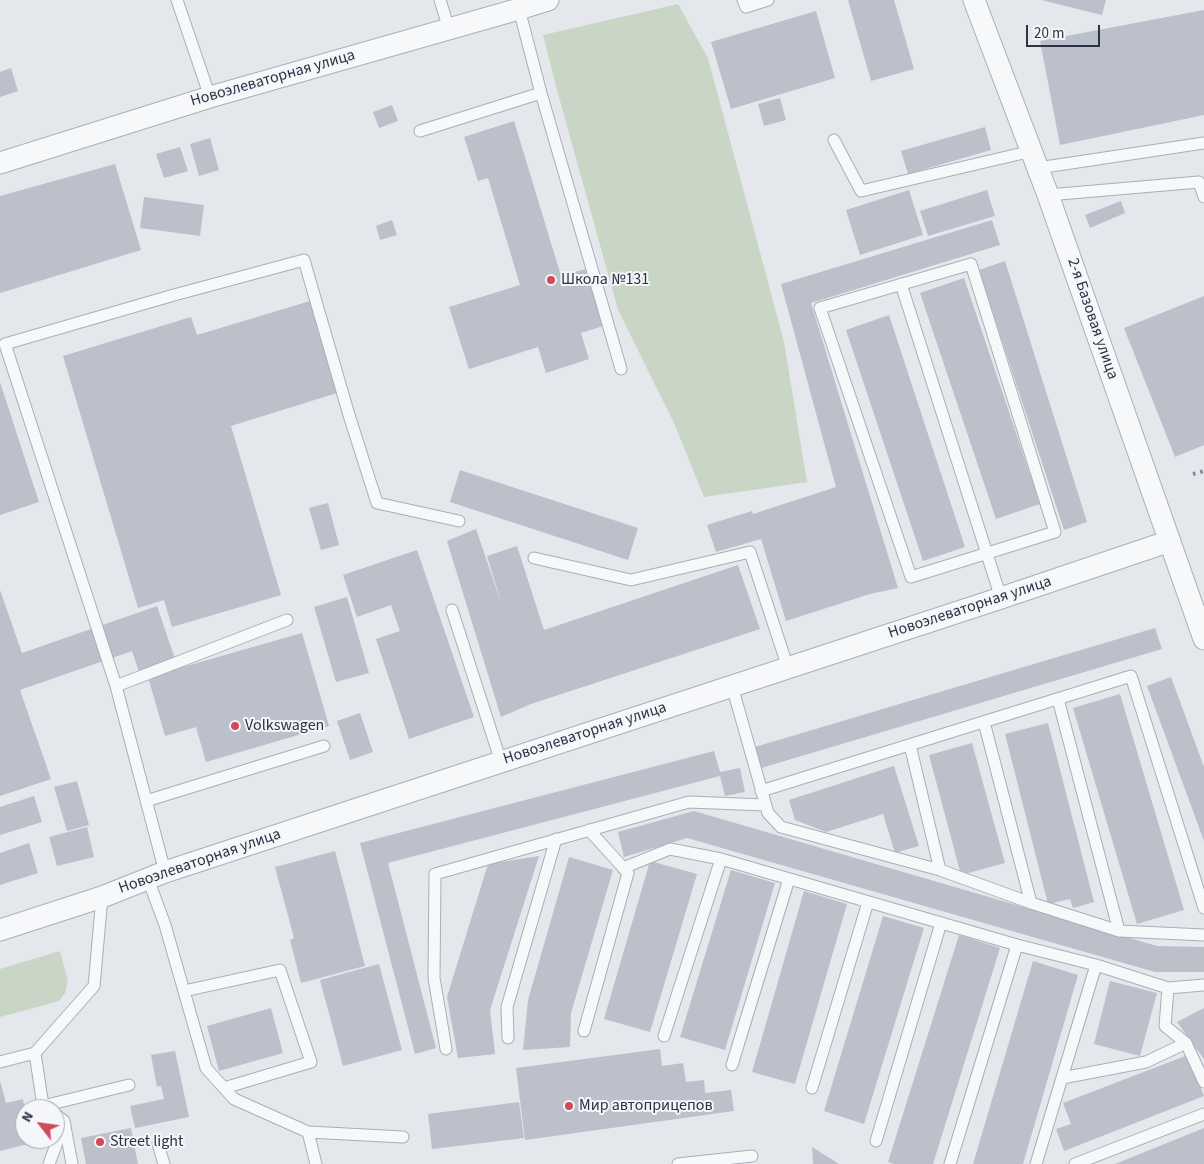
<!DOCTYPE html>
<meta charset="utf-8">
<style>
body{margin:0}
#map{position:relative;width:1204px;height:1164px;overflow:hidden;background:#e4e7ec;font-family:"Source Sans 3",sans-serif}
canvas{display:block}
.north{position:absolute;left:15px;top:1099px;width:50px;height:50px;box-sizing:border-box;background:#f4f6f9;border:1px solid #a4a8b1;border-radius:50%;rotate:300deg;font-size:14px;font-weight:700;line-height:20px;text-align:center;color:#2b3445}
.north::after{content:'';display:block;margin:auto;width:18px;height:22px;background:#d1495b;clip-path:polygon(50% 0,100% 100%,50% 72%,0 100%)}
.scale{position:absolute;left:1026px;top:25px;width:74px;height:22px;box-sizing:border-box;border:2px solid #2b3445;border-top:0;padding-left:6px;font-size:15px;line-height:18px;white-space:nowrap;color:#2b3445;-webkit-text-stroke:4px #f4f6f9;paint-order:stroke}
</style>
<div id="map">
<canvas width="1204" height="1164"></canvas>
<div class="north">N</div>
<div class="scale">20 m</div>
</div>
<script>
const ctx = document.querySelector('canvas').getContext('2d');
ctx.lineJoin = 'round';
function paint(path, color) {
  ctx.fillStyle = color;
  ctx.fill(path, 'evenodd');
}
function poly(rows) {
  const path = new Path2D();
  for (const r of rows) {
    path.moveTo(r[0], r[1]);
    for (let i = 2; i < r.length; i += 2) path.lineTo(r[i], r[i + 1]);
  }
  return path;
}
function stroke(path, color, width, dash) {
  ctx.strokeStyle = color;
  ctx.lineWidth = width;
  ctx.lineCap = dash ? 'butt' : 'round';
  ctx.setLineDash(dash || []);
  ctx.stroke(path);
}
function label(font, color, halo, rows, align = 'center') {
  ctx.font = font + ' "Source Sans 3",sans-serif';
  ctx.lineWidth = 4;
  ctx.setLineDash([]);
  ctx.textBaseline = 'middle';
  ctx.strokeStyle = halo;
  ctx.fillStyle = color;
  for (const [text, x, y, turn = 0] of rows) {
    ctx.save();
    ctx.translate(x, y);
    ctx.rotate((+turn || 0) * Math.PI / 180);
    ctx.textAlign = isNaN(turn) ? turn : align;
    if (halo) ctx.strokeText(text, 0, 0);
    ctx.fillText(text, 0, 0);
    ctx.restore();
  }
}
paint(poly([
 [678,4,708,58,784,342,807,482,704,497,674,423,618,310,557,90,543,35],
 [60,951,68,981,65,993,59,1001,0,1017,0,969]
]), '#c9d6c5');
paint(poly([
 [848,0,894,0,914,69,871,81],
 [1041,0,1106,0,1102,15],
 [1204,10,1204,115,1060,145,1040,41],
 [816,11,835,78,731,109,711,42],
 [11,68,18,91,0,97,0,72],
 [780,98,786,120,764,126,758,104],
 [392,105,398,121,379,128,373,112],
 [514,121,561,276,585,269,603,326,581,333,589,359,546,373,538,347,469,369,449,307,520,285,488,178,478,181,464,137],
 [985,127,991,150,908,174,901,151],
 [210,138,219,170,199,176,190,144],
 [180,147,188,171,164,178,156,154],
 [115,164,141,250,0,293,0,196],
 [909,190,923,235,860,255,846,210],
 [987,190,995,216,928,236,920,211],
 [144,197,204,205,200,236,140,228],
 [1121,201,1125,213,1090,228,1085,215],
 [392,220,397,235,380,240,376,226],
 [992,220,1000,245,811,303,898,588,870,594,786,621,761,539,716,552,707,525,752,511,753,514,836,487,781,284],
 [1005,261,1087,522,1064,530,979,270],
 [964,278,1040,504,996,519,920,293],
 [1204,296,1204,445,1175,457,1124,328],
 [310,301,337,393,231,426,281,595,172,627,164,600,138,608,63,356,191,317,197,335],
 [889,315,965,547,923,561,846,330],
 [0,382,39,502,0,515],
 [460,470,638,528,628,560,450,502],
 [328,503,339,545,321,550,309,508],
 [476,529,502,605,487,556,517,546,544,630,738,565,760,629,531,704,501,717,447,541],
 [417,550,474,717,409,739,376,639,400,631,391,605,357,617,343,575],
 [0,590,22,653,157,606,175,659,139,672,132,651,20,690,51,779,0,796],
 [347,597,369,673,336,682,314,607],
 [1155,628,1162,649,761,768,755,747],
 [302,633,329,726,206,762,196,727,165,736,148,677],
 [1171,677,1204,767,1204,841,1147,686],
 [1120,694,1184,910,1137,924,1073,708],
 [360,713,373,752,350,760,337,721],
 [1048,723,1094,902,1073,908,1070,899,1048,904,1005,734],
 [972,743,1005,863,961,875,929,755],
 [714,751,720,772,740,768,745,792,725,796,720,776,388,863,436,1048,415,1054,360,843],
 [894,766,919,846,895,853,883,814,826,832,795,820,789,800],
 [77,781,89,825,67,831,54,787],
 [34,796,42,822,0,835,0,807],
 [694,811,1157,946,1204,947,1204,972,1155,972,687,838,624,857,618,832],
 [87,827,94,857,57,866,49,837],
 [29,843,38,873,0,885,0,853],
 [335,851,365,966,301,983,290,940,294,938,275,867],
 [539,856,490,1010,495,1054,458,1058,447,997,488,864],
 [569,857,613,870,571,1013,570,1047,523,1050,528,1000],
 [650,861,697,874,650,1032,604,1019],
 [731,870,775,883,725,1050,680,1037],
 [804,891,847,904,795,1084,752,1072],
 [883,916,924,928,864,1124,824,1111],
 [959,935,1000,948,933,1164,894,1164,888,1162],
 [1033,961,1078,975,1023,1164,973,1164],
 [379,964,402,1050,343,1066,320,980],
 [1110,981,1157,993,1140,1056,1094,1044],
 [271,1008,283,1053,219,1071,207,1026],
 [1204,1008,1204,1059,1177,1022],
 [660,1049,662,1066,683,1063,686,1082,704,1080,705,1093,731,1090,734,1111,525,1140,516,1068],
 [175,1051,189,1117,135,1128,130,1106,164,1099,161,1086,157,1087,151,1055],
 [1188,1055,1204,1096,1064,1151,1056,1129,1071,1124,1063,1103],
 [0,1081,6,1103,23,1099,25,1109,25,1121,22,1122,25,1139,27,1139,28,1144,0,1151],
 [519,1102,524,1138,432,1149,428,1114],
 [131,1128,138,1164,86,1164,81,1138],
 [1204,1128,1204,1164,1115,1164],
 [812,1147,839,1164,813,1164]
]), '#bbc0ca');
const lane = poly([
 [177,0,210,97],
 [440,0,449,29],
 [743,0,746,7,768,0],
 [519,9,541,93,621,369],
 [420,131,541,93],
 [834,140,861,191,1032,151],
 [1038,168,1204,143],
 [1048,195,1199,182,1204,197],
 [971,264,1055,532,911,577,820,308,971,264],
 [901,284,1001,598],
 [534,558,631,580,750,552,788,668],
 [452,610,501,762],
 [116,686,5,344,174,295,304,260,349,415,377,503,459,521],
 [732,686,768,813,781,827,940,870,1031,903,1119,931,1204,935],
 [1058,699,1119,931],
 [984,722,1031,903],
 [910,745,940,870],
 [761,791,1131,676,1204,908],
 [146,801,324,746],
 [623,868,670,849,721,859,1017,945,1096,965,1168,988,1204,985],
 [165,872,116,686,287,620],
 [148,879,165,925,206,1068,234,1099,308,1132,316,1164],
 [1168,988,1165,1026,1186,1043,1204,1082],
 [184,991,280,970,311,1062,224,1088],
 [584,1031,628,873,589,830],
 [664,1036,721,859],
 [508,1038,507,1007,556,839],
 [446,1049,434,978,435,874,689,802,765,805],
 [35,1053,43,1106,48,1109],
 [0,1062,35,1053,94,986,102,897],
 [732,1065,789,879],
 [1062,1078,1146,1062,1186,1043],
 [812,1088,868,902],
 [43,1106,129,1085],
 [55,1114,64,1121,72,1164],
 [308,1132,403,1137],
 [876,1141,941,923],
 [158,1144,164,1164],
 [49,1164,64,1123],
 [678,1164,752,1156],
 [950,1164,1017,945],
 [1036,1164,1096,965],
 [1075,1164,1204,1114]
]);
const street = poly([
 [974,0,1048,195,1204,639],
 [0,163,210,97,519,9,548,0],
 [0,930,102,897,165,872,1001,598,1170,541]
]);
stroke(lane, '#a9aeb7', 13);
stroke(street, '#a9aeb7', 23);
stroke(lane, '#f7f8fa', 11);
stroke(street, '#f7f8fa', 21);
stroke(poly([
 [1193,474,1204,471]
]), '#7d8696', 4, [2.5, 5]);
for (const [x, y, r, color] of [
 [551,280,5,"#d1495b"],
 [235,726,5,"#d1495b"],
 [569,1106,5,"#d1495b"],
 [100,1142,5,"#d1495b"]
]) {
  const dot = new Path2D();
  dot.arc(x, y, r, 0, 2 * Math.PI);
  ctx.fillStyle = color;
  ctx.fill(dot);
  stroke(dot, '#f4f6f9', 2);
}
label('16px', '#2b3445', '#f4f6f9', [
 ["Новоэлеваторная улица",273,79,-16],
 ["2-я Базовая улица",1092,319,71],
 ["Новоэлеваторная улица",970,608,-18],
 ["Новоэлеваторная улица",585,734,-18],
 ["Новоэлеваторная улица",200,862,-19]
]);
label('16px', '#2b3445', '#f4f6f9', [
 ["Школа №131",561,280],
 ["Volkswagen",245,726],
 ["Мир автоприцепов",579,1106],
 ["Street light",110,1142]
], 'left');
</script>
